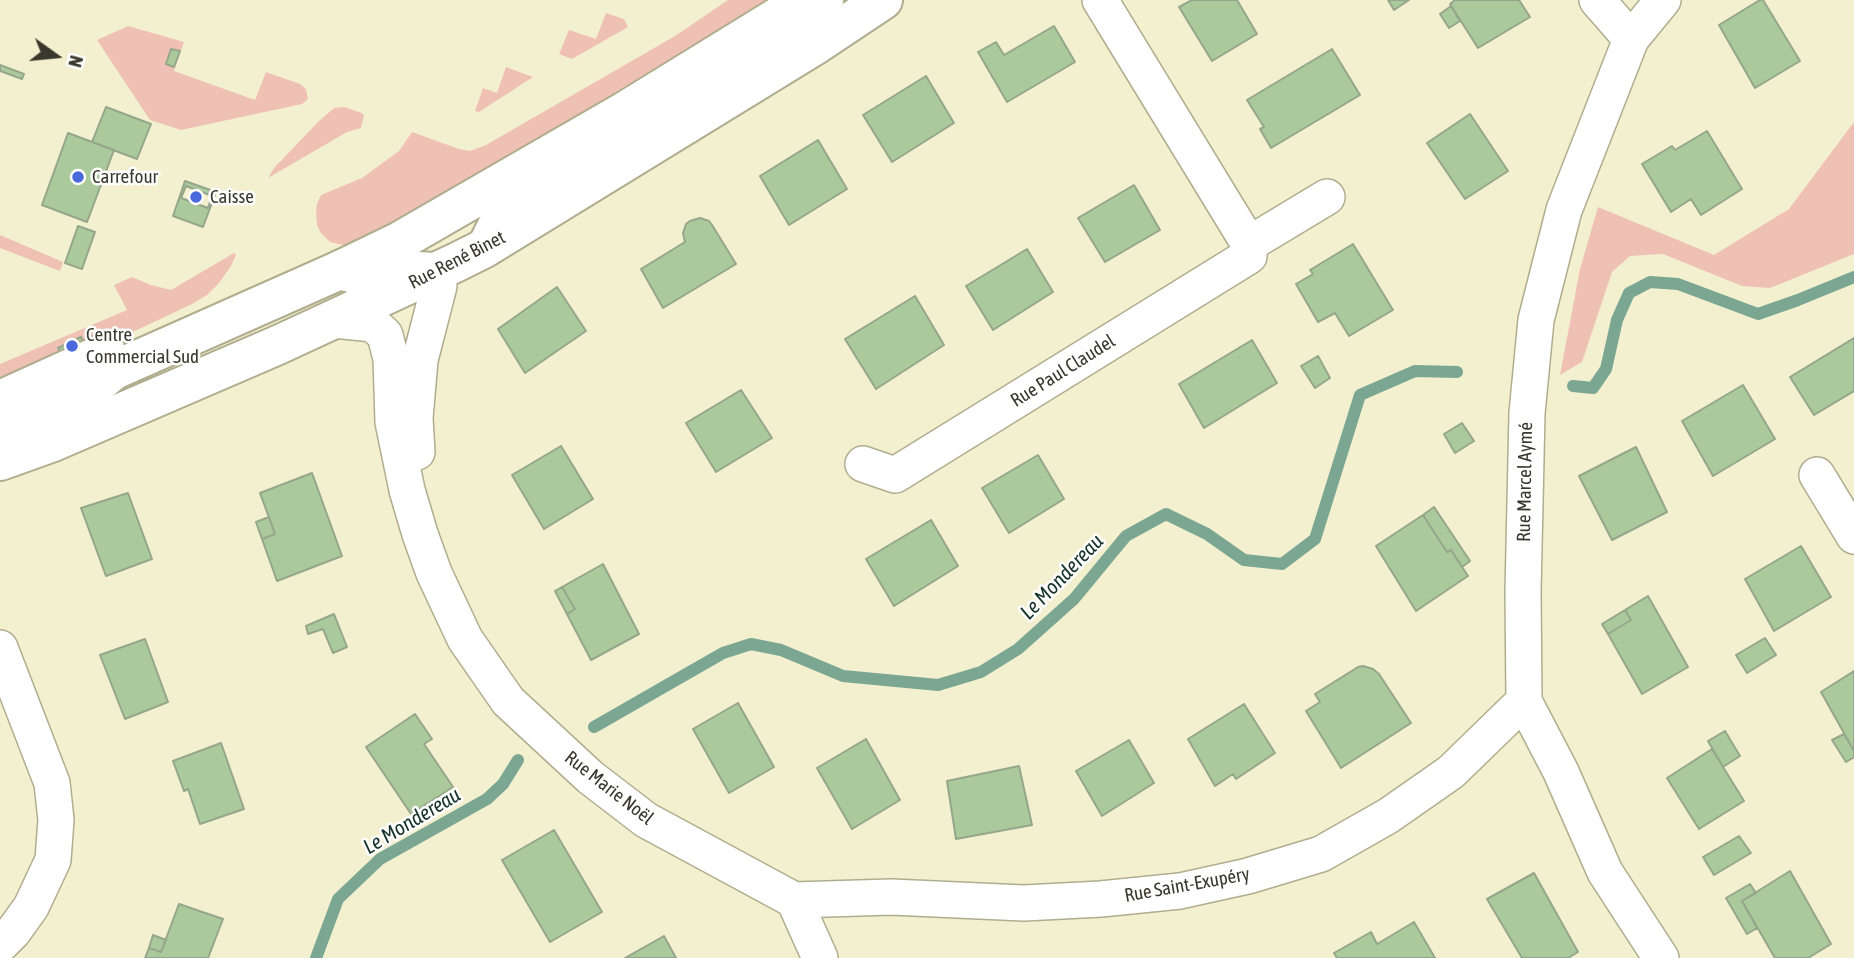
<!DOCTYPE html>
<meta charset="utf-8">
<style>
body{margin:0}
#map{position:relative;width:1854px;height:958px;overflow:hidden;background:#f3f0d0;font-family:"Asap Condensed",sans-serif}
canvas{display:block}
.north{position:absolute;left:21px;top:21px;width:70px;height:70px;-webkit-text-stroke:5px #fff;paint-order:stroke;rotate:105deg;font-size:19px;font-weight:700;line-height:28px;text-align:center;color:#39382c}
.north::after{content:'';display:block;margin:auto;width:24px;height:32px;background:#39382c;clip-path:polygon(50% 0,100% 100%,50% 72%,0 100%)}
</style>
<div id="map">
<canvas width="1854" height="958"></canvas>
<div class="north">N</div>
</div>
<script>
const ctx = document.querySelector('canvas').getContext('2d');
ctx.lineJoin = 'round';
function paint(path, color) {
  ctx.fillStyle = color;
  ctx.fill(path, 'evenodd');
}
function poly(rows) {
  const path = new Path2D();
  for (const r of rows) {
    path.moveTo(r[0], r[1]);
    for (let i = 2; i < r.length; i += 2) path.lineTo(r[i], r[i + 1]);
  }
  return path;
}
function stroke(path, color, width, dash) {
  ctx.strokeStyle = color;
  ctx.lineWidth = width;
  ctx.lineCap = dash ? 'butt' : 'round';
  ctx.setLineDash(dash || []);
  ctx.stroke(path);
}
function label(font, color, halo, rows, align = 'center') {
  ctx.font = font + ' "Asap Condensed",sans-serif';
  ctx.lineWidth = 5;
  ctx.setLineDash([]);
  ctx.textBaseline = 'middle';
  ctx.strokeStyle = halo;
  ctx.fillStyle = color;
  for (const [text, x, y, turn = 0] of rows) {
    ctx.save();
    ctx.translate(x, y);
    ctx.rotate((+turn || 0) * Math.PI / 180);
    ctx.textAlign = isNaN(turn) ? turn : align;
    if (halo) ctx.strokeText(text, 0, 0);
    ctx.fillText(text, 0, 0);
    ctx.restore();
  }
}
paint(poly([
 [728,0,786,0,358,249,330,242,321,233,317,225,316,214,317,204,321,195,362,178,399,151,412,132,459,149,470,151,486,145,675,36],
 [606,13,624,19,628,27,572,59,559,54,569,30,596,39],
 [128,26,184,42,174,71,255,100,266,72,300,84,306,89,308,99,302,104,181,130,150,120,97,40],
 [506,67,533,77,479,112,475,111,483,88,497,93],
 [344,107,362,113,364,115,361,128,347,132,268,178,274,168,319,121,334,108],
 [1854,122,1854,254,1770,288,1742,286,1663,254,1630,256,1612,272,1582,362,1560,375,1580,269,1598,207,1714,255,1789,209],
 [0,235,63,262,60,271,0,248],
 [234,253,236,255,231,266,219,283,207,295,192,304,101,347,0,380,0,364,127,310,114,285,132,277,151,285,171,290]
]), '#efc1b4');
stroke(poly([
 [1573,386,1593,388,1606,369,1617,320,1629,293,1650,282,1678,284,1758,314,1798,300,1854,277],
 [594,727,723,653,751,644,781,650,843,676,938,685,981,672,1018,649,1074,599,1126,536,1166,514,1207,534,1244,560,1282,564,1315,539,1360,395,1415,371,1457,372],
 [316,958,338,899,380,859,487,799,503,784,518,760]
]), '#7ba792', 12);
const building = poly([
 [1192,0,1237,0,1257,34,1212,61,1179,7,1192,0],
 [1388,0,1409,0,1394,10,1388,0],
 [1455,0,1519,0,1530,17,1478,48,1450,4,1455,0],
 [1760,0,1763,0,1800,61,1755,88,1719,25,1760,0],
 [1451,6,1460,21,1449,28,1440,14,1451,6],
 [1054,26,1075,62,1007,102,978,52,996,42,1004,55,1054,26],
 [171,49,180,51,174,67,166,64,171,49],
 [1332,49,1360,95,1271,148,1260,129,1264,127,1247,100,1332,49],
 [0,65,24,74,22,79,0,71,0,65],
 [926,76,954,123,892,162,863,115,926,76],
 [106,107,151,124,137,159,92,142,106,107],
 [1470,114,1508,171,1465,199,1427,143,1470,114],
 [1707,131,1742,189,1701,215,1691,199,1671,212,1642,164,1672,146,1675,150,1707,131],
 [68,133,114,150,87,222,42,205,68,133],
 [818,140,847,189,789,225,760,176,818,140],
 [185,181,216,192,203,227,173,216,185,181],
 [1134,185,1160,230,1105,262,1078,218,1134,185],
 [186,186,212,196,208,208,181,198,186,186],
 [700,218,709,221,712,225,736,264,663,308,641,269,685,242,683,233,686,224,690,221,700,218],
 [78,226,95,232,82,269,65,263,78,226],
 [1353,244,1393,310,1349,336,1335,313,1318,322,1296,284,1313,274,1310,270,1353,244],
 [1027,249,1053,292,993,330,966,286,1027,249],
 [557,287,586,331,525,373,498,329,557,287],
 [915,296,944,345,876,389,845,339,915,296],
 [81,337,85,345,62,356,58,348,81,337],
 [1854,338,1854,391,1814,415,1790,377,1854,338],
 [1252,340,1277,383,1204,428,1179,384,1252,340],
 [1318,356,1330,378,1315,388,1301,366,1318,356],
 [1743,385,1775,439,1713,476,1682,421,1743,385],
 [741,390,772,438,716,472,686,423,741,390],
 [1462,423,1474,441,1455,453,1444,434,1462,423],
 [561,446,593,499,544,529,512,475,561,446],
 [1636,447,1667,512,1612,540,1579,476,1636,447],
 [1038,455,1064,499,1009,533,982,488,1038,455],
 [312,473,342,556,277,581,262,539,275,534,260,493,312,473],
 [128,493,152,559,106,576,81,508,128,493],
 [1434,507,1470,561,1462,567,1451,550,1447,552,1423,515,1434,507],
 [1423,515,1447,552,1451,550,1468,576,1416,611,1376,546,1423,515],
 [269,517,275,534,262,539,256,522,269,517],
 [931,520,958,566,894,606,866,559,931,520],
 [1801,546,1831,597,1774,631,1745,579,1801,546],
 [603,564,639,634,591,660,567,614,575,609,562,587,603,564],
 [562,587,575,609,567,614,555,591,562,587],
 [1648,596,1688,667,1642,694,1608,634,1631,620,1625,610,1648,596],
 [1625,610,1631,620,1608,634,1602,624,1625,610],
 [334,614,347,647,333,653,323,629,308,634,306,626,334,614],
 [1765,638,1776,655,1747,673,1736,655,1765,638],
 [145,639,168,702,125,719,100,655,145,639],
 [1363,666,1373,669,1379,674,1411,723,1341,768,1306,711,1320,702,1315,694,1358,667,1363,666],
 [1854,671,1854,751,1821,692,1854,671],
 [738,703,774,767,729,793,693,729,738,703],
 [1244,704,1275,753,1236,779,1233,774,1215,786,1188,739,1244,704],
 [415,714,432,739,424,744,453,787,411,814,366,747,415,714],
 [1725,731,1740,756,1723,767,1708,741,1725,731],
 [1844,734,1854,751,1854,757,1846,762,1832,740,1844,734],
 [866,739,900,800,852,829,817,768,866,739],
 [1129,740,1154,783,1102,816,1076,771,1129,740],
 [221,743,244,809,200,824,188,789,184,791,173,761,221,743],
 [1712,749,1744,801,1699,829,1667,778,1712,749],
 [1019,766,1032,825,956,839,947,781,1019,766],
 [554,830,602,912,550,942,502,860,554,830],
 [1739,836,1751,853,1714,875,1703,857,1739,836],
 [1790,871,1831,944,1808,958,1775,958,1742,901,1790,871],
 [1534,873,1578,952,1568,958,1522,958,1487,899,1534,873],
 [1750,884,1756,893,1742,901,1757,928,1747,934,1726,898,1750,884],
 [179,904,223,919,208,958,145,958,149,948,161,952,179,904],
 [1414,922,1435,958,1337,958,1334,953,1371,932,1377,944,1414,922],
 [153,935,166,940,161,952,149,948,153,935],
 [664,936,676,958,625,958,664,936]
]);
paint(building, '#abca9b');
stroke(building, '#95a68c', 2);
const minor = poly([
 [1100,0,1249,244],
 [1597,0,1631,39,1564,210,1536,320,1527,413,1523,592,1524,701,1561,772,1605,872,1661,958],
 [1631,39,1663,0],
 [334,320,373,324,385,335,391,359,393,422,407,490,420,534,434,573,465,639,508,701,590,777,646,820,794,900,820,958],
 [417,452,415,418,420,360,439,286,436,272],
 [863,464,895,475,1249,256,1249,244,1327,197],
 [1817,475,1854,536],
 [0,648,52,783,56,820,53,860,31,907,13,932,0,945],
 [794,900,891,897,1024,903,1101,899,1180,891,1248,876,1321,854,1388,816,1451,772,1524,701]
]);
const tertiary = poly([
 [83,384,340,270,400,241,625,111,805,0],
 [0,400,106,352],
 [0,461,53,442,278,345,455,263,483,249,817,44,883,0]
]);
const primary = poly([
 [487,246,499,222,510,209,800,30,814,21,820,12,824,0],
 [340,270,371,279,395,270,436,272],
 [0,436,66,410,114,370]
]);
stroke(minor, '#b0ad8f', 38);
stroke(tertiary, '#b0ad8f', 42);
stroke(primary, '#b0ad8f', 42);
stroke(minor, '#fff', 35);
stroke(tertiary, '#fff', 38);
stroke(primary, '#fff', 38);
for (const [x, y, r, color] of [
 [78,177,7,"#4969dc"],
 [196,197,7,"#4969dc"],
 [72,346,7,"#4969dc"]
]) {
  const dot = new Path2D();
  dot.arc(x, y, r, 0, 2 * Math.PI);
  ctx.fillStyle = color;
  ctx.fill(dot);
  stroke(dot, '#fff', 2.5);
}
label('19px', '#39382c', '#fff', [
 ["Carrefour",92,177],
 ["Caisse",210,197],
 ["Centre",86,335],
 ["Commercial Sud",86,357]
], 'left');
label('19px', '#39382c', '#fff', [
 ["Rue René Binet",457,260,-27],
 ["Rue Paul Claudel",1063,371,-32],
 ["Rue Marcel Aymé",1525,482,-89],
 ["Rue Marie Noël",609,788,38],
 ["Rue Saint-Exupéry",1187,885,-10]
]);
label('italic 21px', '#143228', '#fff', [
 ["Le Mondereau",1062,577,-46],
 ["Le Mondereau",412,821,-31]
]);
</script>
